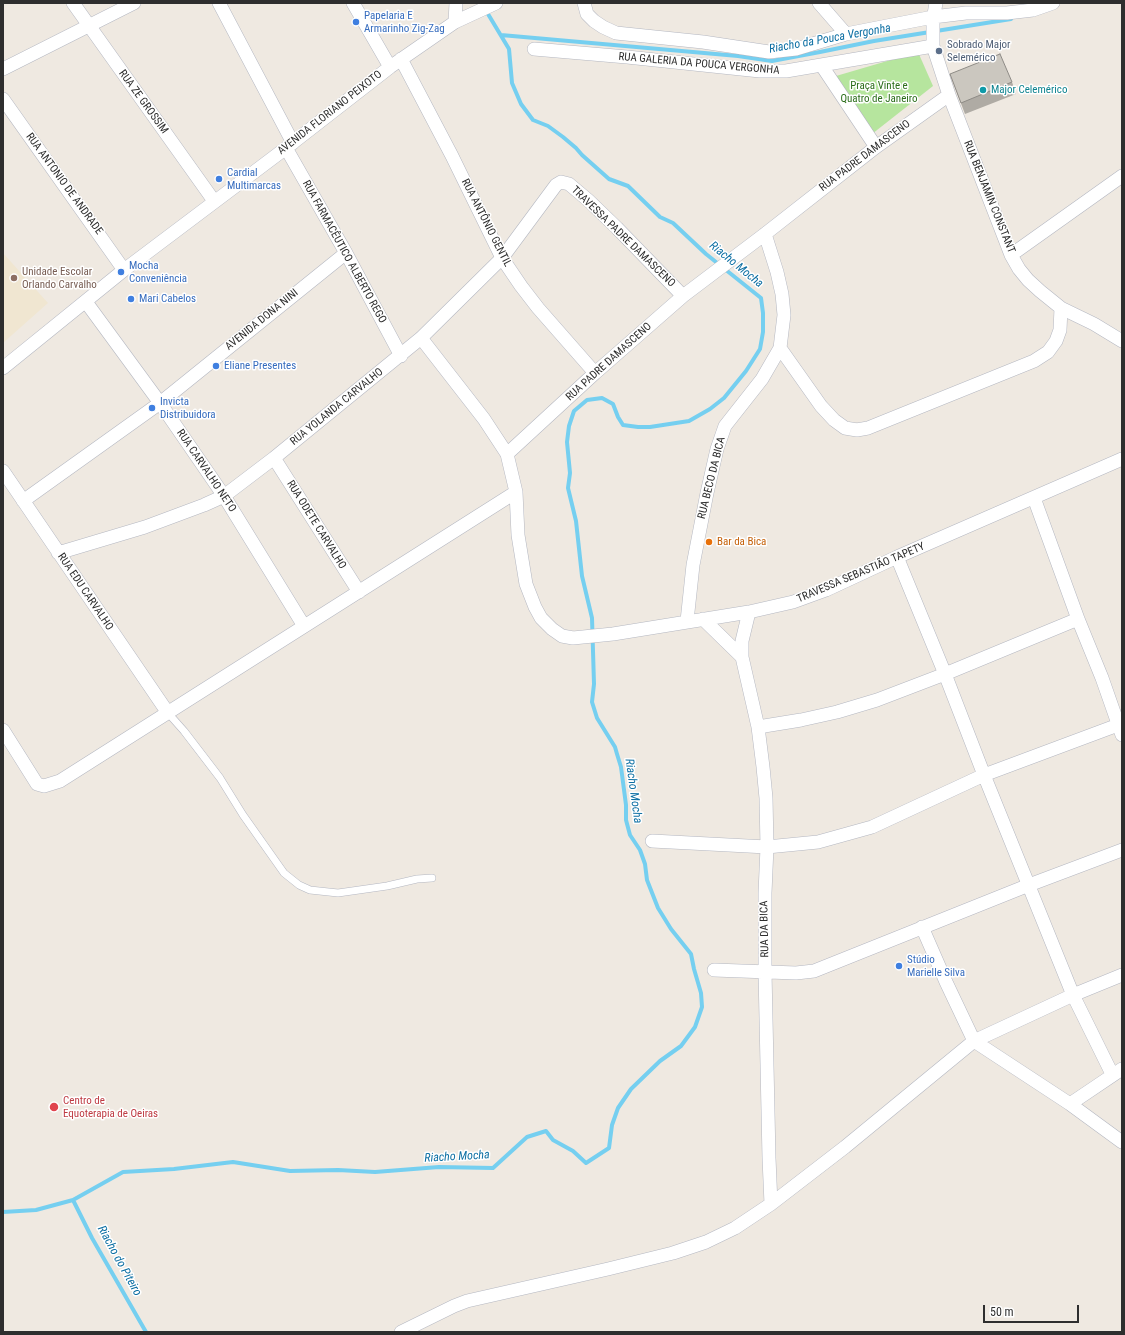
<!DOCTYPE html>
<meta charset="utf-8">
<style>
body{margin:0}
#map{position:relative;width:1125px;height:1335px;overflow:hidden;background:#efe9e1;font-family:"Roboto Condensed",sans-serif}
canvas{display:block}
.frame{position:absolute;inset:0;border:4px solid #2e2e2e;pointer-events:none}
.scale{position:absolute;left:983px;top:1305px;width:96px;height:18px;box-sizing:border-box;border:2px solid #2e2e2e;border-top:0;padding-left:5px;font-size:12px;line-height:14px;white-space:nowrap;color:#2e2e2e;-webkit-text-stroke:3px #fff;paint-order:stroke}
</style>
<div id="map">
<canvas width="1125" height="1335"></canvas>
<div class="frame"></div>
<div class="scale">50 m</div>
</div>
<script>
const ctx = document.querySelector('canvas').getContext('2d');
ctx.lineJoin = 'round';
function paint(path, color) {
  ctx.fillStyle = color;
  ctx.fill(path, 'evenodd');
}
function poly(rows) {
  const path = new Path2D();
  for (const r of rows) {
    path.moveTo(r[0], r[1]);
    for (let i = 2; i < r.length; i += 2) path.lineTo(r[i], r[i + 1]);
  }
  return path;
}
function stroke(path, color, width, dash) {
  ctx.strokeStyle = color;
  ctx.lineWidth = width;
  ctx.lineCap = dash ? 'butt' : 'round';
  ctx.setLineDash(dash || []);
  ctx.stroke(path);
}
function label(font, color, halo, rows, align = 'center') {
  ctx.font = font + ' "Roboto Condensed",sans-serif';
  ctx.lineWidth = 3;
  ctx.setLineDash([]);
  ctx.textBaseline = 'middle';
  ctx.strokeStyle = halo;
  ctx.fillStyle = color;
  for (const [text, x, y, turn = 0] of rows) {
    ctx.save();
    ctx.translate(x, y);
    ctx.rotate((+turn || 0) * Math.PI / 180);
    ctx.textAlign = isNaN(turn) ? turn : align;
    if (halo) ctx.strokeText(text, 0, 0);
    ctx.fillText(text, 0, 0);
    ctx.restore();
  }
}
paint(poly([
 [3,253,48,303,3,343]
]), '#f0e6d1');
paint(poly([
 [918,52,933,86,872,134,836,76]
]), '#b6e59e');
stroke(poly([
 [501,35,738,56,772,61,820,52,874,41,1011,19],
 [73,1200,92,1238,146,1332],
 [3,1212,36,1210,73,1200,123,1172,174,1169,233,1162,290,1171,338,1170,375,1172,439,1167,493,1168,527,1137,546,1131,553,1140,573,1151,586,1163,609,1148,612,1125,618,1108,631,1089,660,1061,681,1046,695,1027,702,1007,701,993,694,969,691,954,671,929,658,908,647,880,645,864,640,850,630,835,626,820,626,805,621,767,617,754,615,747,597,718,592,702,594,684,592,618,582,576,576,521,568,488,570,473,567,442,569,426,574,411,587,400,602,398,613,404,618,417,623,425,638,427,650,427,689,421,710,409,724,398,746,371,760,349,763,332,763,313,761,298,706,254,673,223,660,217,628,186,609,179,582,155,576,148,563,137,548,126,533,120,521,104,512,83,509,49,485,9]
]), '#75cff0', 4);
const lane = poly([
 [168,713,184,731,220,778,243,815,284,873,299,885,310,890,338,893,387,886,417,879,432,878]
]);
const street = poly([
 [73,3,214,201],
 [219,3,293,143],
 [353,3,390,67],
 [584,3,587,14,594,21,603,27,616,33,703,42,769,52,796,49,846,34,933,17,966,13,1007,13,1033,10,1053,3],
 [819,3,846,34],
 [936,3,933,20,933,46,949,95,1011,255,1019,269,1028,280,1040,291,1061,308,1094,324,1122,341],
 [455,22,456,3],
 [534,49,627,57,760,71,786,71,933,46],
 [401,59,452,156,502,258,521,286,538,308,595,373],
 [822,66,876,147],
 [3,69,134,3],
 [3,99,124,270],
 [286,148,346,253,401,356],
 [1011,255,1122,176],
 [86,302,160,403,224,496,304,626],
 [421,338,484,419,507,454,516,492,518,535,526,584,535,607,541,618,552,629,562,636,573,638,613,634,749,612,793,602,826,590,897,557,1122,459],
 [780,348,821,406,834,420,845,428,857,430,868,428,1034,361,1048,352,1056,341,1060,330,1061,308],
 [3,368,124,270,286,148,390,67,455,22,496,3],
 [507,454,595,373,683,296,765,234,876,147,949,95],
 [274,458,359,592],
 [3,471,168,713],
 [1034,498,1078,619,1102,678,1122,735],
 [23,501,160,403,346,253],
 [58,553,145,527,204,505,224,496,274,458,421,338,502,258,556,185,561,182,569,184,588,200,617,228,683,296],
 [897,557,945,674,984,775,1073,995,1112,1074],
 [749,612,742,641,742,657,758,727,763,767,766,798,767,847,765,893,765,972,769,1158,771,1204],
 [703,619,742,657],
 [687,621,693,565,707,493,717,449,725,426,762,379,780,348,784,315,782,294,777,272,765,234],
 [758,727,801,720,837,712,877,700,945,674,1078,619],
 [3,730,37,784,44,786,60,781,516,492],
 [652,841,767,847,818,842,872,827,984,775,1118,725],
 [922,927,946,982,974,1041,1070,1104,1122,1142],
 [714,970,796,973,814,971,1029,885,1122,850],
 [1070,1104,1122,1069],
 [401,1332,454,1306,467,1301,608,1269,673,1253,706,1242,735,1228,771,1204,845,1147,974,1041,1073,995,1122,975]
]);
stroke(lane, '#b4b7c1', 8);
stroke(street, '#b4b7c1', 14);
stroke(lane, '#fff', 7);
stroke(street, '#fff', 13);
paint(poly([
 [950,74,1012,82,1016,94,965,114]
]), '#afaba4');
const building = poly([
 [1000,54,1012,82,961,103,950,74,1000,54]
]);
paint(building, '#cbc7bf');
stroke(building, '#8e8b86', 1);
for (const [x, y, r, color] of [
 [356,22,4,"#3f7fe0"],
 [939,51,4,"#5c6f8a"],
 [983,90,4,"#0f9aa8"],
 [219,179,4,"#3f7fe0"],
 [121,272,4,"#3f7fe0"],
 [14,278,4,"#8d6e63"],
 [131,299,4,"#3f7fe0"],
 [216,366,4,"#3f7fe0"],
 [152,408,4,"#3f7fe0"],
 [709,542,4,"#e8710a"],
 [899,966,4,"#3f7fe0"],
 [54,1107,5,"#e0444e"]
]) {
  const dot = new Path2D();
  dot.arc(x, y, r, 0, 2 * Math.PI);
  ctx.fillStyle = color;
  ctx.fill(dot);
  stroke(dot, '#fff', 1.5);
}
label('11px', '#366cbe', '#fff', [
 ["Papelaria E",364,16],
 ["Armarinho Zig-Zag",364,29],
 ["Cardial",227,173],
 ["Multimarcas",227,186],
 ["Mocha",129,266],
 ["Conveniência",129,279],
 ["Mari Cabelos",139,299],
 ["Eliane Presentes",224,366],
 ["Invicta",160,402],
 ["Distribuidora",160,415],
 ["Stúdio",907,960],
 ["Marielle Silva",907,973]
], 'left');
label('11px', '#4e5e75', '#fff', [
 ["Sobrado Major",947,45],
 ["Selemérico",947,58]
], 'left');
label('11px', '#2e2e2e', '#fff', [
 ["RUA GALERIA DA POUCA VERGONHA",699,64,5],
 ["RUA ZE GROSSIM",143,102,54],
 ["AVENIDA FLORIANO PEIXOTO",330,113,-38],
 ["RUA PADRE DAMASCENO",865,156,-37],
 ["RUA ANTONIO DE ANDRADE",64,184,54],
 ["RUA BENJAMIN CONSTANT",989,197,68],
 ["RUA ANTÔNIO GENTIL",486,223,63],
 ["TRAVESSA PADRE DAMASCENO",623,237,44],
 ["RUA FARMACÊUTICO ALBERTO REGO",344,252,61],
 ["AVENIDA DONA NINI",262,320,-39],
 ["RUA PADRE DAMASCENO",609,362,-42],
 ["RUA YOLANDA CARVALHO",337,407,-39],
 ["RUA CARVALHO NETO",206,471,56],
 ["RUA BECO DA BICA",712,478,-76],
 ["RUA ODETE CARVALHO",316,525,58],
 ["TRAVESSA SEBASTIÃO TAPETY",861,573,-23],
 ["RUA EDU CARVALHO",85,592,56],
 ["RUA DA BICA",765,929,-91]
]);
label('11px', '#2c6e1b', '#fff', [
 ["Praça Vinte e",879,86],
 ["Quatro de Janeiro",879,99]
]);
label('11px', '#0d838f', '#fff', [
 ["Major Celemérico",991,90]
], 'left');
label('11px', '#785e54', '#fff', [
 ["Unidade Escolar",22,272],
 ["Orlando Carvalho",22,285]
], 'left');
label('11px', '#c56008', '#fff', [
 ["Bar da Bica",717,542]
], 'left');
label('11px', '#be3a42', '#fff', [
 ["Centro de",63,1101],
 ["Equoterapia de Oeiras",63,1114]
], 'left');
label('italic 12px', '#0d6fa3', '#fff', [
 ["Riacho da Pouca Vergonha",830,39,-10],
 ["Riacho Mocha",736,265,39],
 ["Riacho Mocha",633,791,82],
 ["Riacho Mocha",457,1157,-3],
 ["Riacho do Piteiro",119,1261,61]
]);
</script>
